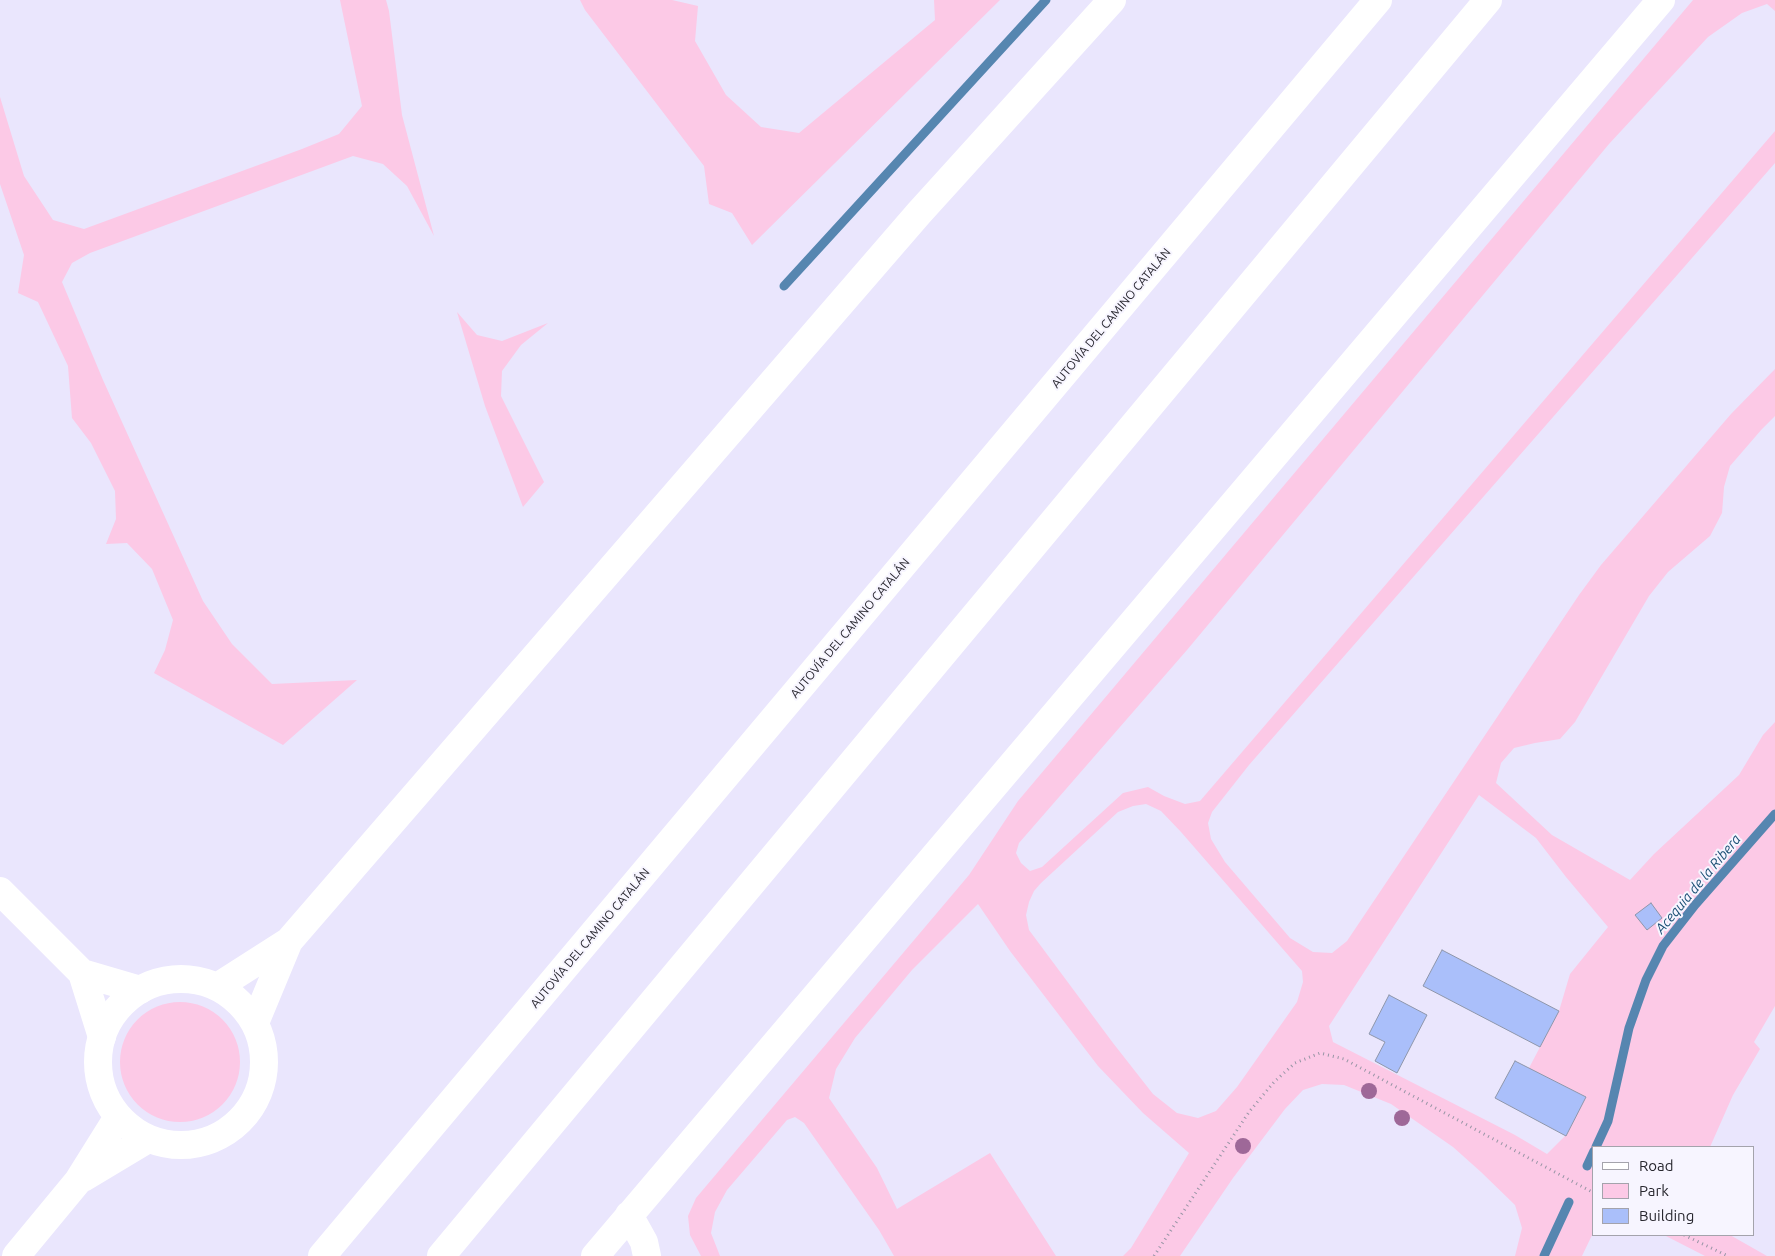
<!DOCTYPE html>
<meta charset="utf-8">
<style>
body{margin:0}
#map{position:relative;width:1775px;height:1256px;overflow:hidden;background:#eae6fd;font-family:Ubuntu,sans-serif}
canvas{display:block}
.legend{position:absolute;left:1592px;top:1146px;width:162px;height:90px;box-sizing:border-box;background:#f7f5ff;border:1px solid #a4a3ac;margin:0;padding:6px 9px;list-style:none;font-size:15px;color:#28272f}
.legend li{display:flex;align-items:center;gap:10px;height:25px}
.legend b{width:25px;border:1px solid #a4a3ac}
</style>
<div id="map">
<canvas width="1775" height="1256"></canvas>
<ul class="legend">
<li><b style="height:6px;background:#fff"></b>Road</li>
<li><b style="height:14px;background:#fcc9e6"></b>Park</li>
<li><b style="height:14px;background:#aabffa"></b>Building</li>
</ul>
</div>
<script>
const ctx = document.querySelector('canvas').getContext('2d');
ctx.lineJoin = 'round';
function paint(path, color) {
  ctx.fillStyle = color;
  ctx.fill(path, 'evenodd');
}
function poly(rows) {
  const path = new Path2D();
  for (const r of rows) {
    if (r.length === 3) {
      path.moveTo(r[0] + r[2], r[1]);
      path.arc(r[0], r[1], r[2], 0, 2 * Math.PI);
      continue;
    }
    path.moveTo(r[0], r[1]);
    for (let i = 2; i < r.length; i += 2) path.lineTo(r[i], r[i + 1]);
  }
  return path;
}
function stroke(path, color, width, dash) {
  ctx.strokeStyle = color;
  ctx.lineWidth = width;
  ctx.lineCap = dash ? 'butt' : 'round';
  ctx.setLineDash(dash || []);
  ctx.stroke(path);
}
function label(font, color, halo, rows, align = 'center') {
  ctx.font = font + ' Ubuntu,sans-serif';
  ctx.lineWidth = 4;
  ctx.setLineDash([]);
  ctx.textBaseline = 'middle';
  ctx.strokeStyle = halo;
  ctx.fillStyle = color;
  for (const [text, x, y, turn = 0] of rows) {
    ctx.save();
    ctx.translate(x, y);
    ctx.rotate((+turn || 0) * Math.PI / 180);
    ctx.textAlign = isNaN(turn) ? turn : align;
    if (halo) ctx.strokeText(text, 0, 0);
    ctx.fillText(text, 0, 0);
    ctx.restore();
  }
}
paint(poly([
 [340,0,386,0,389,11,402,115,434,236,407,186,383,164,353,156,90,253,72,263,62,282,103,380,203,601,232,644,272,684,357,680,283,745,154,673,165,650,173,620,152,569,127,543,106,544,116,519,115,491,91,443,72,418,68,366,38,302,18,293,24,255,0,184,0,97,24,176,53,220,84,229,302,149,339,134,362,106],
 [580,0,672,0,698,6,695,41,726,95,761,127,799,133,935,20,934,0,1000,0,752,245,732,213,709,204,704,166,585,10],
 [1693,0,1775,0,1775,11,1767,4,1742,13,1708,37,1609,144,1187,650,1019,843,1016,853,1021,863,1030,871,1042,867,1123,793,1148,787,1164,796,1185,804,1200,801,1775,131,1775,163,1249,765,1212,812,1208,823,1211,839,1225,862,1290,938,1313,952,1332,953,1347,941,1579,595,1601,565,1731,414,1775,369,1775,416,1762,429,1730,466,1724,487,1722,513,1710,536,1668,572,1649,596,1575,722,1560,739,1535,743,1514,748,1501,763,1496,783,1552,835,1630,880,1654,854,1739,775,1763,735,1775,722,1775,1006,1754,1042,1760,1049,1733,1095,1710,1147,1594,1147,1594,1231,1582,1256,1515,1256,1522,1228,1515,1205,1481,1172,1453,1147,1391,1104,1344,1085,1322,1084,1303,1090,1285,1109,1233,1178,1180,1256,1123,1256,1131,1248,1189,1153,1143,1113,1098,1066,1010,951,978,904,912,970,855,1038,836,1069,829,1098,877,1168,897,1209,990,1153,1056,1256,894,1256,879,1230,804,1123,795,1117,787,1120,727,1190,715,1212,711,1233,720,1256,701,1256,690,1235,688,1216,696,1198,969,875,1018,801],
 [1479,795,1536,838,1566,877,1608,927,1570,974,1559,1011,1529,1068,1586,1097,1566,1135,1547,1154,1515,1135,1333,1042,1329,1026],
 [1146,804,1161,811,1181,832,1302,971,1303,982,1297,1002,1237,1087,1216,1111,1198,1118,1177,1113,1153,1094,1113,1043,1029,930,1026,915,1029,902,1034,891,1041,883,1118,812,1133,806],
 [457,312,477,335,502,341,548,323,521,345,502,371,501,396,544,482,523,507,485,406],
 [180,1062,60],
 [1664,1235,1730,1235,1767,1256,1705,1256]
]), '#fcc9e6');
stroke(poly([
 [784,286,1046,0],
 [1596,1147,1608,1121,1629,1028,1646,980,1663,946,1695,905,1775,814],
 [1587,1166,1594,1151],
 [1544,1256,1569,1202]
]), '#5686b0', 9);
const building = poly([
 [1651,903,1662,918,1647,930,1635,915,1651,903],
 [1442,950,1559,1011,1540,1047,1423,986,1442,950],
 [1389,995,1427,1015,1397,1073,1375,1061,1385,1042,1369,1034,1389,995],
 [1515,1061,1586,1097,1566,1136,1495,1098,1515,1061]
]);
paint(building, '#aabffa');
stroke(building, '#8e96aa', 1);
stroke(poly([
 [1684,1235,1728,1256],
 [1154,1256,1249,1112,1274,1082,1295,1063,1320,1053,1344,1059,1594,1193]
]), '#9795a5', 3, [1, 4]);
stroke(poly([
 [0,891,82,973,102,1037],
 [82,973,140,990],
 [629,1215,644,1242,647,1256],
 [595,1256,1661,0]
]), '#fff', 28);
stroke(poly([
 [181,1062,83],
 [217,987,289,941,919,213,1112,0],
 [255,1023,289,941],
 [83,1178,148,1139],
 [16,1256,78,1181,118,1117],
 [322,1256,1378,0],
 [441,1256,1488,0]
]), '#fff', 28);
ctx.fillStyle = '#9e6898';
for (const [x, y] of [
 [1369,1091],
 [1402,1118],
 [1243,1146]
]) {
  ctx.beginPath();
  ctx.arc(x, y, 8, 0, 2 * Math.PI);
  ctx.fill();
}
label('12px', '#28272f', '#f7f5ff', [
 ["AUTOVÍA DEL CAMINO CATALÁN",1111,318,-50],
 ["AUTOVÍA DEL CAMINO CATALÁN",850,628,-50],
 ["AUTOVÍA DEL CAMINO CATALÁN",590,938,-50]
]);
label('italic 14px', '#1a4e74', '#f7f5ff', [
 ["Acequia de la Ribera",1698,884,-50]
]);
</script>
